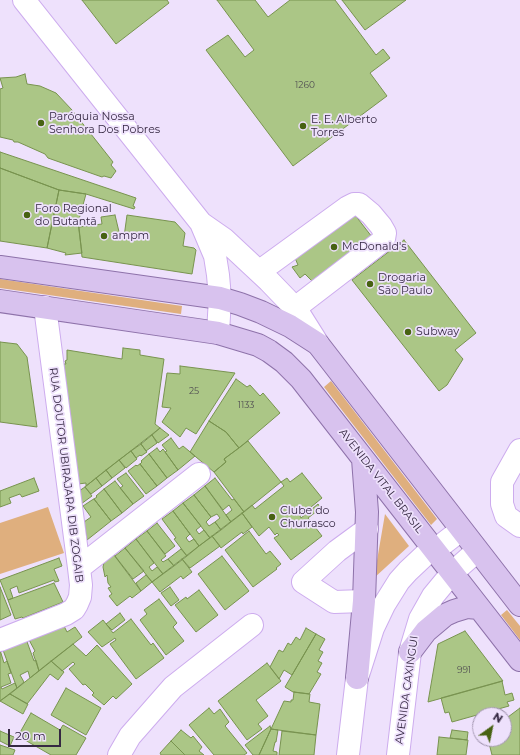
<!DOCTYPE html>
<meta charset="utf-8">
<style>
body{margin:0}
#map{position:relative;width:520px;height:755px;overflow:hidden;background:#eee1fc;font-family:Montserrat,sans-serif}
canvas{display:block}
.north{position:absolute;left:472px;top:707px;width:40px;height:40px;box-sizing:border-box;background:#eee1fc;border:1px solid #a497b2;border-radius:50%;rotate:33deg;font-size:11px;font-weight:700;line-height:16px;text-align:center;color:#352842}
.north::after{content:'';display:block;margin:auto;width:14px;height:18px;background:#476212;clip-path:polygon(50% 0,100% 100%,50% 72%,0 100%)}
.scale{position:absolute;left:8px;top:729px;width:53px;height:18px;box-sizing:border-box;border:2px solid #352842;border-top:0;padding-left:5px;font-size:12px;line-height:14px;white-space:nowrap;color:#352842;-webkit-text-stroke:3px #eee1fc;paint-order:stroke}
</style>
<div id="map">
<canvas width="520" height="755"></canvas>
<div class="north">N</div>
<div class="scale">20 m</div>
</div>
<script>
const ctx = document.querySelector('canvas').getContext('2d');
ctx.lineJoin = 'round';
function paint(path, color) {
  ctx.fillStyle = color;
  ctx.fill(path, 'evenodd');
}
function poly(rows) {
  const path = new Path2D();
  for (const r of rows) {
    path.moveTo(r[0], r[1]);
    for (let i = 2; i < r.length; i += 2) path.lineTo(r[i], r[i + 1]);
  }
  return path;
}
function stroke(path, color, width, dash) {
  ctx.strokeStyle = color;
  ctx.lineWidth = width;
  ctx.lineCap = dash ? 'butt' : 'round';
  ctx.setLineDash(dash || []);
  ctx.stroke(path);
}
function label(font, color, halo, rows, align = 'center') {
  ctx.font = font + ' Montserrat,sans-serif';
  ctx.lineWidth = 3.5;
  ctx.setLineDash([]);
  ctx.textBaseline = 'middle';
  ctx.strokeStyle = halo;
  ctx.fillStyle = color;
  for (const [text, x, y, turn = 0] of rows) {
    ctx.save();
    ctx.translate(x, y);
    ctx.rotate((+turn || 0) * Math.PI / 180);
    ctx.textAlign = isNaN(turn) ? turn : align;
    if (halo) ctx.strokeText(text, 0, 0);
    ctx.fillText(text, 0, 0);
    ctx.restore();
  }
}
paint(poly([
 [0,279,182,306,181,314,0,288],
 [331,381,437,519,431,525,324,387],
 [48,507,64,553,0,574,0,523],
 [385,514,409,546,374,578],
 [507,610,520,626,520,640,501,615]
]), '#dfaf7e');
const building = poly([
 [82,0,167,0,169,3,116,44,82,0],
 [217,0,255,0,268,17,290,0,335,0,376,55,383,49,390,58,370,73,387,96,293,166,206,50,228,35,245,57,254,50,217,0],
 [342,0,406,0,365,30,342,0],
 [25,74,27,84,40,86,56,93,72,110,113,162,111,165,116,171,111,178,104,176,102,177,48,158,45,154,18,142,14,142,13,140,0,137,0,89,3,88,0,78,16,77,25,74],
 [0,152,136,198,133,206,135,207,134,209,86,194,59,190,0,168,0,152],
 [0,168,59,190,47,248,0,241,0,168],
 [59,190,86,194,78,223,82,253,65,255,66,253,47,248,59,190],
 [115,215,120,236,124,237,127,215,175,222,185,233,183,246,194,248,196,250,192,274,82,257,79,227,102,224,101,217,115,215],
 [355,215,372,237,313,282,305,274,300,278,292,267,298,265,295,258,355,215],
 [404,240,476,333,455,350,463,359,447,385,439,391,352,280,404,240],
 [0,342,17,344,27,357,37,427,0,422,0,342],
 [123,348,140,350,140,355,164,359,155,424,160,428,86,486,86,483,78,484,61,364,66,364,65,361,67,360,67,350,122,359,123,348],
 [180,366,235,373,196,434,186,428,180,437,162,422,171,408,162,407,167,373,180,374,180,366],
 [236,379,247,387,250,385,260,396,263,393,280,413,239,448,226,432,209,421,236,379],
 [209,421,226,432,239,448,224,459,226,462,214,472,190,452,209,421],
 [160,428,169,435,158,443,152,435,160,428],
 [152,435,157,443,146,451,141,444,152,435],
 [171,438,179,449,183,446,195,456,178,470,165,452,167,451,162,445,171,438],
 [248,441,281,482,244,512,214,472,226,462,224,459,248,441],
 [141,444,147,452,141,456,140,455,136,458,131,451,141,444],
 [157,448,160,452,163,449,178,470,167,478,149,454,157,448],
 [131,451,137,459,126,468,119,460,131,451],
 [149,454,167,478,157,486,140,464,142,462,141,461,149,454],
 [119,460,125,468,112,478,106,470,119,460],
 [140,464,157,486,146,494,128,471,136,465,137,466,140,464],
 [106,470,112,478,102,486,96,478,106,470],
 [126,473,144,496,133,504,120,488,123,486,117,479,126,473],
 [302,473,322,498,300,516,301,518,318,504,321,508,308,518,322,536,291,560,274,538,279,535,277,533,275,535,269,527,259,536,242,513,252,505,255,509,284,486,281,482,287,478,290,482,302,473],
 [34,478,39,491,22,497,20,494,9,498,11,503,0,507,0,491,34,478],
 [96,478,102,486,91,494,85,487,96,478],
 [215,478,232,500,234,499,244,512,231,522,226,515,232,510,229,505,223,510,205,486,215,478],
 [115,481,133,504,122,513,104,489,115,481],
 [205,486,231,522,221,530,215,522,220,518,217,514,211,517,194,495,205,486],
 [85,487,92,496,81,504,79,491,85,487],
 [104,489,122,513,111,521,94,499,97,497,96,496,104,489],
 [194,495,211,517,206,522,209,526,215,522,221,530,210,538,183,503,194,495],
 [94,499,111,521,87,540,84,522,91,517,83,506,92,500,94,499],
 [183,503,201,526,196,530,199,534,204,530,210,538,199,546,173,511,183,503],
 [173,511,190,534,186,538,189,542,194,539,199,546,187,556,174,539,176,538,162,519,173,511],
 [242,513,252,527,243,534,242,532,221,548,212,536,242,513],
 [157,523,175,546,165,554,147,531,157,523],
 [147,531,166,556,161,560,163,562,168,559,174,566,163,574,136,539,147,531],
 [249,531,266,554,270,551,281,564,276,568,277,569,253,587,225,550,249,531],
 [212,536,220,546,190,568,182,559,212,536],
 [136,539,154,563,149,567,152,571,157,567,163,574,152,582,125,548,136,539],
 [125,548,144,571,133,579,115,556,125,548],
 [181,549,187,556,174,566,168,559,181,549],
 [111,551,141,591,132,598,130,596,117,606,109,596,112,594,108,588,111,587,108,583,107,575,105,577,103,567,105,558,111,551],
 [222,556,249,591,225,610,198,574,222,556],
 [59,558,62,566,54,569,59,581,55,582,54,580,19,593,17,586,10,589,13,598,8,600,0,580,59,558],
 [182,559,192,572,183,579,181,576,160,592,152,582,182,559],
 [146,575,152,582,141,591,136,583,146,575],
 [54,583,63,602,23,618,22,617,15,619,8,600,54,583],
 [0,587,11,615,0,620,0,587],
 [170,587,179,600,171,606,161,593,170,587],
 [199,590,218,615,196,632,175,605,186,597,187,599,199,590],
 [159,599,177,623,173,627,184,641,166,655,140,620,147,614,144,610,159,599],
 [120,613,125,620,112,630,106,624,120,613],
 [131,619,151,645,153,643,164,658,136,679,110,644,116,640,115,638,102,647,88,632,103,620,113,633,131,619],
 [62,622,67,632,75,627,82,637,39,671,33,653,35,651,28,638,62,622],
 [306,628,316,634,292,675,284,670,279,679,270,667,279,650,283,652,288,643,291,645,296,637,300,640,306,628],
 [465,631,503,681,428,702,438,644,465,631],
 [316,634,325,639,319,650,323,652,318,661,322,663,317,672,321,674,309,694,293,692,285,687,316,634],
 [26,639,34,661,36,660,39,671,30,678,28,671,20,675,24,682,17,688,3,650,26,639],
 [73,644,86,656,97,645,132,684,116,699,113,696,104,705,92,695,94,693,85,684,83,685,69,669,75,664,73,662,62,671,51,661,73,644],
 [0,650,4,663,7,661,11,673,8,674,11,683,1,687,2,689,15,683,17,688,0,701,0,650],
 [51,661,64,672,58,680,50,674,27,704,10,694,51,661],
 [267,663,281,681,256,700,268,716,258,724,262,729,247,740,218,701,267,663],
 [502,681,505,695,512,693,514,700,507,702,509,706,452,722,449,712,445,713,441,698,502,681],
 [66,688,101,708,86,735,51,715,66,688],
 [294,692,310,694,309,702,320,704,316,735,271,729,284,701,291,702,291,700,293,700,294,692],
 [10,694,28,704,23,714,0,701,10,694],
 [209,708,214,714,220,709,229,722,225,726,247,753,244,755,214,755,189,725,209,708],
 [520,708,520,755,492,755,488,739,504,739,504,720,520,708],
 [31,713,60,730,63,725,86,738,76,755,51,755,18,736,31,713],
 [270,726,271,729,259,755,253,755,245,745,270,726],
 [271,729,278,730,276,742,275,742,273,751,277,752,277,755,259,755,271,729],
 [181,730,191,738,193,736,202,747,199,751,204,755,185,755,171,741,181,730],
 [452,730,468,732,467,740,450,738,452,730],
 [0,731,14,737,10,746,0,741,0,731],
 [282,731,316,735,314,755,279,755,282,731],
 [439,737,468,740,466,755,437,755,439,737],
 [171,741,185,755,161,755,160,753,171,741],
 [0,745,15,750,13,755,0,755,0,745]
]);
paint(building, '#abc686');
stroke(building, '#78934f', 1);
const minor = poly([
 [24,0,201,223,215,256,218,275,220,298,218,333],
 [201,223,224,239,269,281,296,309,318,344],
 [260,271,348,207,354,204,359,204,371,214,381,226,385,233,384,239,381,242,295,308],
 [520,450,502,482,502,504,506,516,520,526],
 [79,568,199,474],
 [364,601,334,602,303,582,337,551,367,529],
 [0,640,66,614,74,609,77,604,80,597,81,585,79,568,45,307],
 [119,755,130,736,173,687,252,625],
 [348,755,357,678,373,628,384,605,399,581,408,571,425,555,435,550,461,530],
 [398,755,410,652,420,619,433,596,452,573,477,551]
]);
const major = poly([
 [0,267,220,298,240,304,261,312,290,326,318,344,520,605],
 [0,301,218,333,258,345,269,351,284,362,301,379,520,660],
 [410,652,426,631,445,615,454,611,467,607,479,608],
 [357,678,364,601,367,512,363,459]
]);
stroke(minor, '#cdacee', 24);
stroke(major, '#8e72aa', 24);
stroke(minor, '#fff', 22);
stroke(major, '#d8c2ee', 22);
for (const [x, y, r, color] of [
 [41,123,4,"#476212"],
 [303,126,4,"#476212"],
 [27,215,4,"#476212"],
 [104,236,4,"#476212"],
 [334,247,4,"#476212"],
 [370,284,4,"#476212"],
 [408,332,4,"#476212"],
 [272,517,4,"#476212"]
]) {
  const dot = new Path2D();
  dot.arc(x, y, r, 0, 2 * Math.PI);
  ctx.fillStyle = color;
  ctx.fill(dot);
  stroke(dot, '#eee1fc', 1.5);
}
label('9px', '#525053', null, [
 ["1260",305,85],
 ["25",194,391],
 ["1133",246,405],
 ["991",464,670]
]);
label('11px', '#352842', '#eee1fc', [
 ["Paróquia Nossa",49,117],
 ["Senhora Dos Pobres",49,130],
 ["E. E. Alberto",311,120],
 ["Torres",311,133],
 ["Foro Regional",35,209],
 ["do Butantã",35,222],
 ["ampm",112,236],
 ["McDonald's",342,247],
 ["Drogaria",378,278],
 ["São Paulo",378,291],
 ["Subway",416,332],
 ["Clube do",280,511],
 ["Churrasco",280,524]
], 'left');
label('11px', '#352842', '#eee1fc', [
 ["RUA DOUTOR UBIRAJARA DIB ZOGAIB",66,475,83],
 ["AVENIDA VITAL BRASIL",381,481,52],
 ["AVENIDA CAXINGUI",407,690,-82]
]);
</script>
